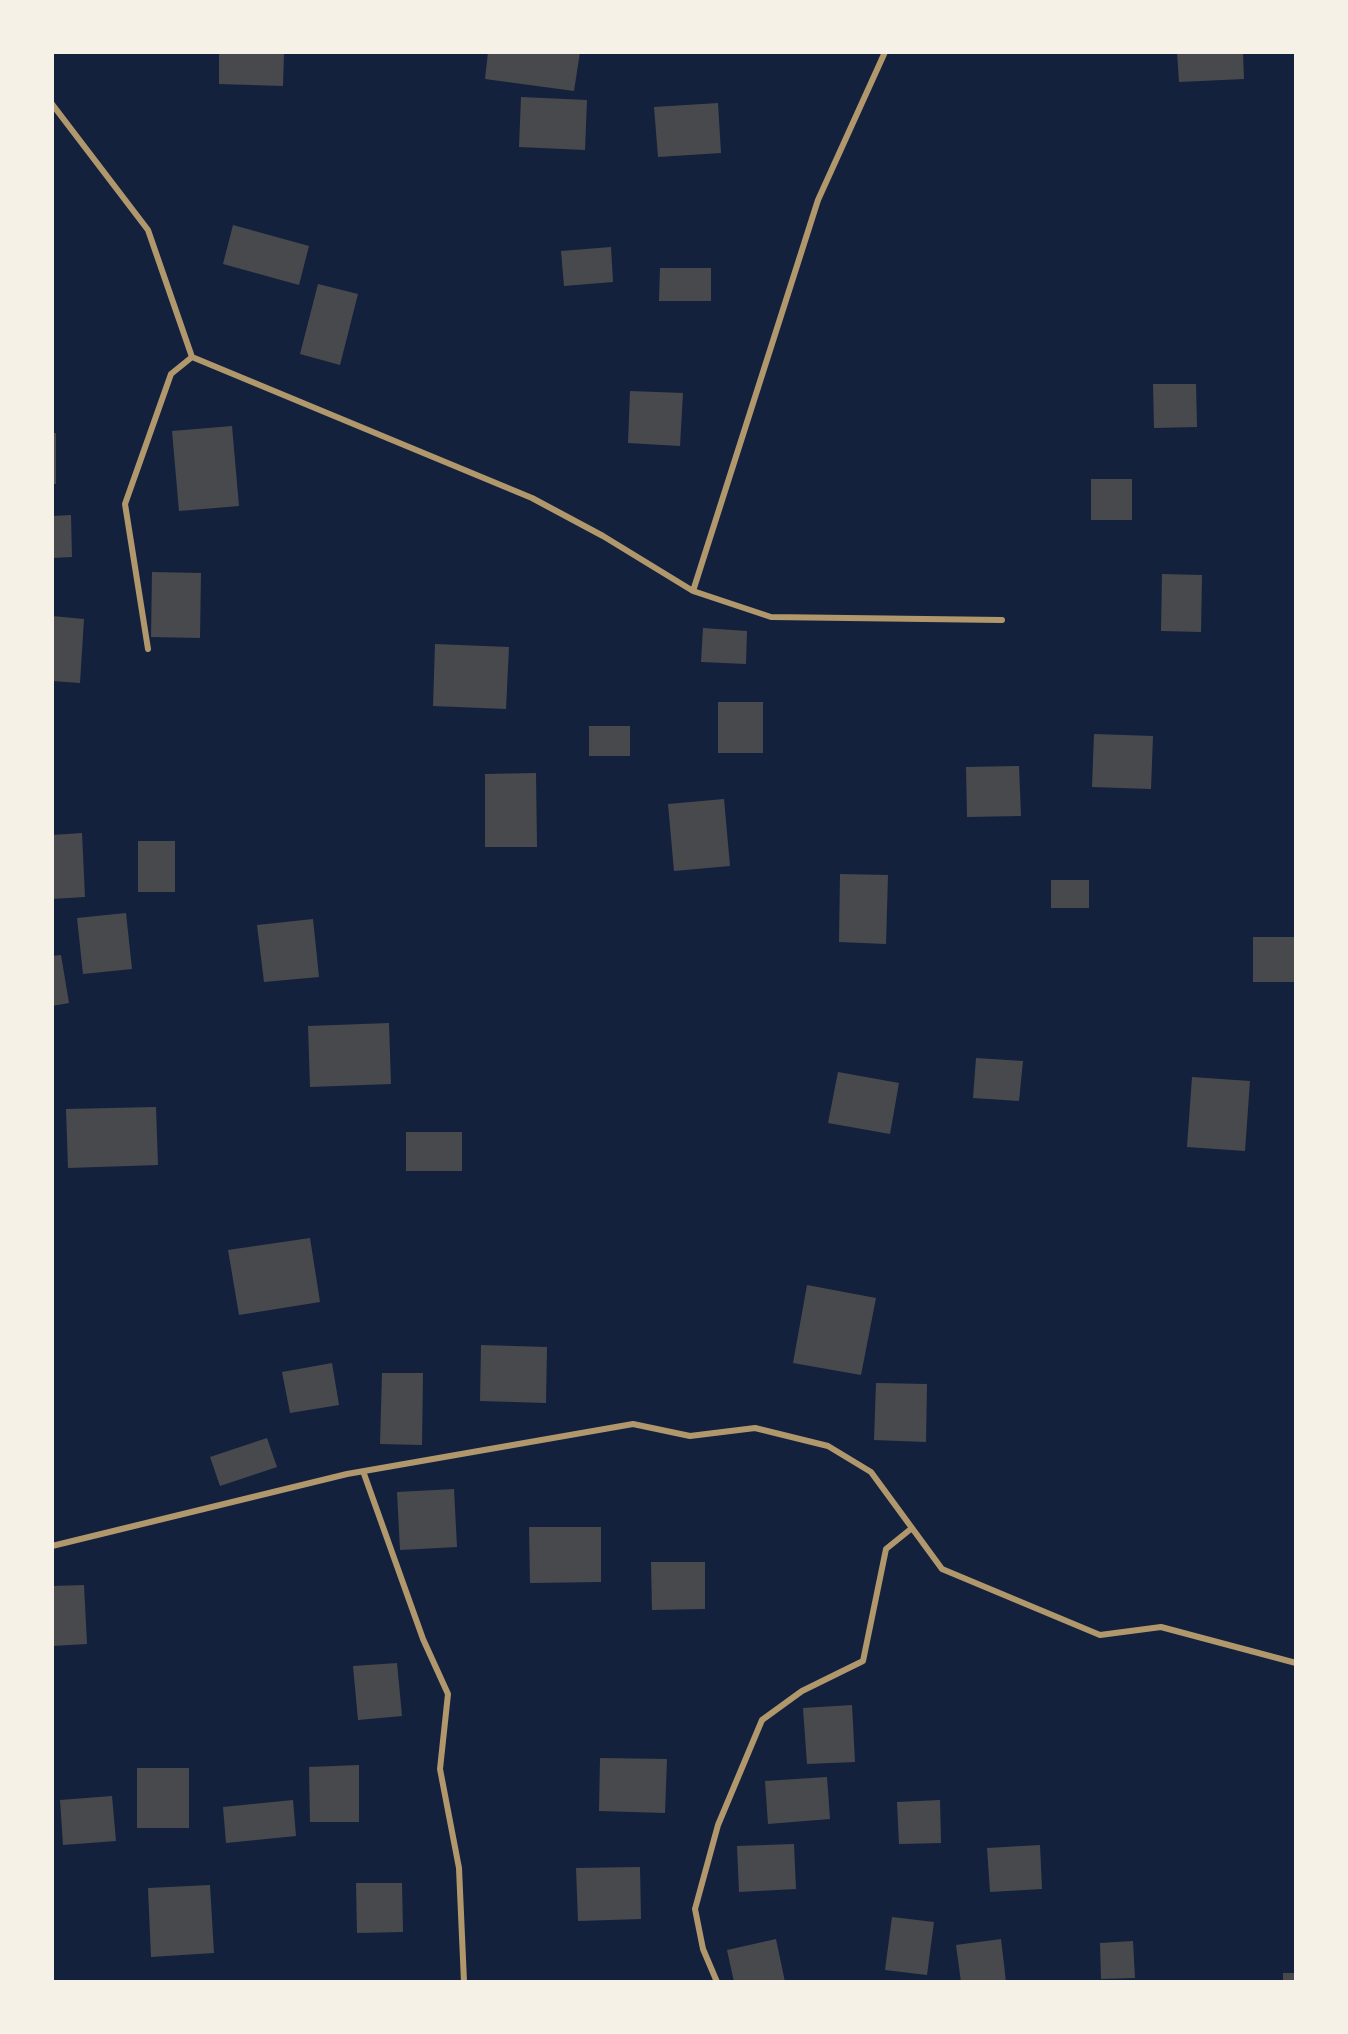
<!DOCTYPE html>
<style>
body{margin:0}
#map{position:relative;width:1348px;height:2034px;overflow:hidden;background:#14213d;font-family:Rubik,sans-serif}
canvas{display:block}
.frame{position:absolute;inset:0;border:54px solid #f6f1e7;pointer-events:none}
</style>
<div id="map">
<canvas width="1348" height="2034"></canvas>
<div class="frame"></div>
</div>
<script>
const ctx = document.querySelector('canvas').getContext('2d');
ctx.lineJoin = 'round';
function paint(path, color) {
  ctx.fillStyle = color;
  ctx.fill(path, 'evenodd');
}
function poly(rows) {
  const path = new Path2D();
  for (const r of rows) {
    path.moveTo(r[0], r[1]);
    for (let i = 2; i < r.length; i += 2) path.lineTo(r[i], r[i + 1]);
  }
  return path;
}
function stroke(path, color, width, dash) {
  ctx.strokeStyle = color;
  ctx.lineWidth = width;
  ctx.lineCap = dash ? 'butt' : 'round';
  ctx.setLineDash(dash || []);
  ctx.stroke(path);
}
paint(poly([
 [219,52,284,52,283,86,219,84],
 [488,52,580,52,574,91,485,79],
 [1177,52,1243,52,1244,79,1179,82],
 [521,97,587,100,585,150,519,147],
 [718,103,721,153,658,157,654,107],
 [233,225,309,246,299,285,223,264],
 [611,247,613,282,564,286,561,251],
 [660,268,711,268,711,301,659,301],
 [318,284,358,294,340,365,300,354],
 [1153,384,1196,384,1197,427,1154,428],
 [630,391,683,393,680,446,628,443],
 [232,426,239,506,179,511,172,431],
 [52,433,56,433,56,484,52,484],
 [1091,479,1132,479,1132,520,1091,520],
 [71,515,72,557,52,558,52,516],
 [152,572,201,573,200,638,151,637],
 [1162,574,1202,575,1201,632,1161,631],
 [52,616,84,619,80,683,52,681],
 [703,628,747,631,746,664,701,662],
 [435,644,509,647,506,709,433,706],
 [718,702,763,702,763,753,718,753],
 [589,726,630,726,630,756,589,756],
 [1094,734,1153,736,1151,789,1092,787],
 [1019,766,1021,816,967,817,966,767],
 [536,773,537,847,485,847,485,774],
 [724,799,730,866,674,871,668,804],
 [82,833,85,897,52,899,52,835],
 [138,841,175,841,175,892,138,892],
 [840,874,888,875,886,944,839,942],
 [1051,880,1089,880,1089,908,1051,908],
 [126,913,132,969,83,974,77,918],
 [313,919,319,977,264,982,257,925],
 [1253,937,1296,937,1296,982,1253,982],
 [61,955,69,1003,52,1006,52,956],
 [389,1023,391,1084,310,1087,308,1026],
 [976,1058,1023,1061,1019,1101,973,1098],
 [838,1072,899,1083,890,1134,828,1123],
 [1192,1077,1250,1081,1245,1151,1187,1147],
 [156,1107,158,1165,68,1168,66,1109],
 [406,1132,462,1132,462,1171,406,1171],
 [310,1238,320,1302,239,1315,228,1250],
 [807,1285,876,1298,861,1375,793,1363],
 [481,1345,547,1347,546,1403,480,1401],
 [332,1363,339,1405,290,1413,282,1372],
 [382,1373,423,1373,422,1445,380,1444],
 [876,1383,927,1384,926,1442,874,1440],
 [267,1438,277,1467,220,1486,210,1457],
 [454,1489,457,1547,400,1550,397,1492],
 [529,1527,601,1527,601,1582,530,1583],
 [651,1562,705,1562,705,1609,652,1610],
 [84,1585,87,1644,52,1646,52,1586],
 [397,1663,402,1716,358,1720,353,1666],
 [852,1705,855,1762,807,1764,803,1708],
 [600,1758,667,1759,665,1813,599,1811],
 [359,1765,359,1822,310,1822,309,1767],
 [137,1768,189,1768,189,1828,137,1828],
 [827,1777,830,1819,768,1824,765,1781],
 [112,1796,116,1841,63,1845,60,1800],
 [293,1800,296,1836,226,1843,223,1807],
 [940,1800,941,1843,899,1844,897,1802],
 [794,1844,796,1889,739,1892,737,1846],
 [1040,1845,1042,1889,990,1892,987,1848],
 [640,1867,641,1919,578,1921,576,1868],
 [356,1883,402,1883,403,1932,357,1933],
 [210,1885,214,1953,151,1957,148,1888],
 [892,1917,934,1922,927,1975,885,1970],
 [776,1939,785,1982,734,1982,727,1950],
 [1001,1939,1006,1982,961,1982,956,1945],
 [1133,1941,1135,1978,1101,1979,1100,1943],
 [1283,1973,1296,1973,1296,1982,1283,1982]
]), '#48494c');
stroke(poly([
 [52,104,148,230,192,357,532,498,603,536,693,591,771,617,1002,620],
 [693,591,818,200,885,52],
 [148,649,125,504,171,374,192,357],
 [363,1471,423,1639,448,1694,440,1769,459,1868,464,1982],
 [52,1546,347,1474,633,1424,690,1436,755,1428,828,1446,871,1472,942,1569,1100,1635,1161,1627,1296,1663],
 [717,1982,703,1949,695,1909,718,1825,762,1720,802,1691,863,1661,886,1549,912,1528]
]), '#b1986c', 6);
</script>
